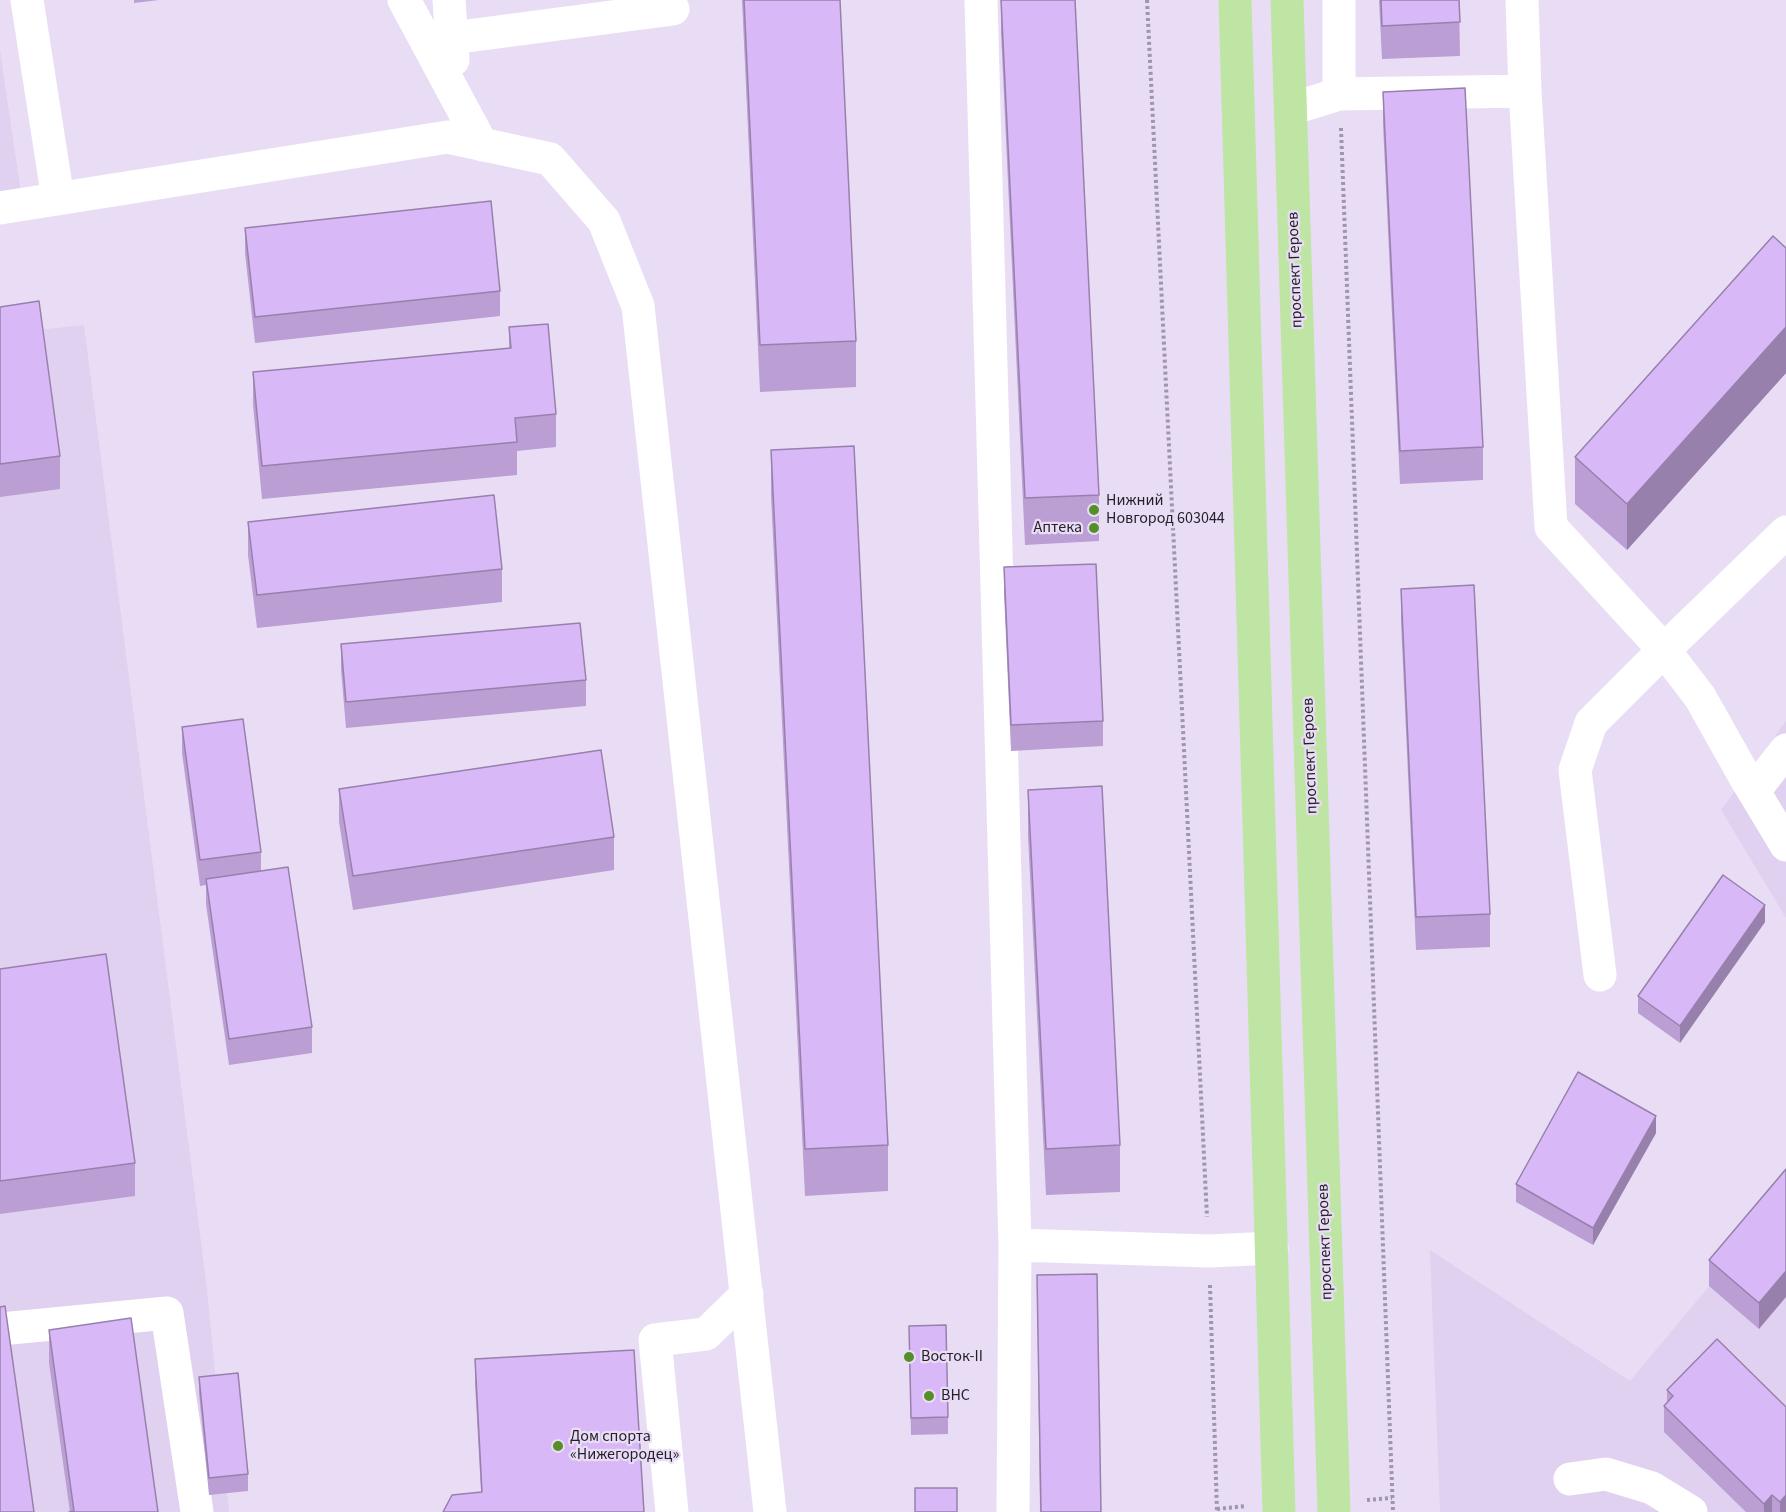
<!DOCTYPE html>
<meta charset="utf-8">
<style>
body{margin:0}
canvas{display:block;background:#e9ddf6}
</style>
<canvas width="1786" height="1512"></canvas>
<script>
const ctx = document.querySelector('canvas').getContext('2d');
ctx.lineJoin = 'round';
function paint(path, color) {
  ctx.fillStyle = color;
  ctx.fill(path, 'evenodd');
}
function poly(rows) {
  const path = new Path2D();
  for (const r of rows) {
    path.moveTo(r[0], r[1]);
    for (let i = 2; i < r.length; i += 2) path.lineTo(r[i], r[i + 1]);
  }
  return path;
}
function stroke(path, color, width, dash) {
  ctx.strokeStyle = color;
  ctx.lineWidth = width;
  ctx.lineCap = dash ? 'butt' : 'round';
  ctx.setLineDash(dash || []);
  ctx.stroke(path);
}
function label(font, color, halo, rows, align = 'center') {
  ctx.font = font + ' "Source Sans 3",sans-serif';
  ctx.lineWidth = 4.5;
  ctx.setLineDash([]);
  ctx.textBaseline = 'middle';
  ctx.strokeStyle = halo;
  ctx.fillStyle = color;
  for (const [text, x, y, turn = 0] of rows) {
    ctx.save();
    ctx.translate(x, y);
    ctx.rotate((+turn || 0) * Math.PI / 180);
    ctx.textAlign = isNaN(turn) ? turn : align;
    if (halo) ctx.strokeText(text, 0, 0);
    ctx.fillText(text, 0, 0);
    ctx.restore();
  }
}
paint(poly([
 [0,50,22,200,0,203],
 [84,325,206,1281,229,1512,0,1512,0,334],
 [1786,721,1786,918,1721,810],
 [1786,1194,1786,1512,1440,1512,1430,1250,1630,1381]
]), '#e0d1f0');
stroke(poly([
 [1147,0,1207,1217],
 [1341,128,1393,1512],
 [1210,1285,1217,1512],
 [1367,1500,1392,1498],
 [1217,1509,1246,1506]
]), '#9f96a9', 4, [3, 3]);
stroke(poly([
 [27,0,58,199],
 [404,0,482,145],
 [449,0,453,60],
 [981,0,1015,1245,1013,1512],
 [1522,0,1525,91],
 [452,38,673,9],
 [1339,94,1339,0],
 [1291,109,1339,94,1525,91,1551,527,1664,650,1700,697,1745,777,1786,845],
 [0,208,448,137,550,159,604,221,638,306,770,1512],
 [1754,791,1786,750],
 [1600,975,1575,770,1591,723,1664,650,1786,532],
 [1015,1245,1209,1251,1272,1248],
 [0,1329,167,1313,197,1512],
 [1570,1479,1606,1474,1652,1488,1691,1512],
 [672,1512,655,1340,706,1334,747,1294]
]), '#fff', 33);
stroke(poly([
 [1235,0,1279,1512],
 [1287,0,1334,1512]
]), '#bfe5a4', 33);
paint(poly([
 [134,0,159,0,134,3],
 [742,0,840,0,856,341,856,387,760,392],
 [1001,0,1075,0,1099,495,1099,541,1025,545,1001,33],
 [1379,0,1459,0,1460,56,1382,59],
 [1383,92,1483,447,1483,480,1400,484,1383,125],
 [245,228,500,291,500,316,255,343,245,253],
 [1786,248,1786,373,1627,550,1575,504,1575,457],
 [0,307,60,456,60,489,0,497],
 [509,327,556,414,556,447,517,451,517,475,262,499,253,405,253,372,509,349],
 [771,450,888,1145,888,1191,805,1196,771,496],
 [248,522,502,569,502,602,257,628,248,555],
 [1004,567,1103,721,1103,746,1011,751,1004,593],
 [1401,589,1490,914,1490,947,1416,950,1401,622],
 [341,644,586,680,586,706,346,728,341,670],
 [182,727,261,852,261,871,312,1027,312,1053,229,1065,206,904,206,885,200,886,182,753],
 [339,789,614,837,614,870,353,910,339,822],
 [1028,790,1120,1145,1120,1192,1046,1195,1028,836],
 [1765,922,1680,1043,1638,1013,1638,996],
 [0,969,135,1163,135,1196,0,1214],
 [1656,1133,1593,1245,1516,1202,1516,1184],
 [1786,1169,1759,1329,1709,1286,1709,1260],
 [1037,1275,1101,1512,1040,1512],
 [49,1330,158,1512,70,1512,49,1363],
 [1717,1339,1786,1512,1746,1512,1664,1432,1664,1406,1667,1403,1667,1390],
 [909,1343,948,1417,948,1434,911,1435],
 [475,1359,644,1512,481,1492,475,1384],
 [199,1377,248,1474,248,1491,209,1495,199,1394]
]), '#ba9ed4');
paint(poly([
 [1786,327,1786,373,1627,550,1627,504],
 [1765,905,1765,922,1680,1043,1680,1026],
 [1656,1116,1656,1133,1593,1245,1593,1228],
 [1786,1271,1786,1297,1759,1329,1759,1303],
 [1772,1495,1772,1512,1764,1512,1764,1504],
 [1786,1495,1786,1512,1780,1512,1780,1502]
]), '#9781ac');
const building = poly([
 [744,0,840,0,856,341,760,345,744,0],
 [1001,0,1075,0,1099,495,1025,498,1001,0],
 [1381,0,1459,0,1460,22,1382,26,1381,0],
 [1465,88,1483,447,1400,451,1383,92,1465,88],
 [491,201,500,291,255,317,245,228,491,201],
 [1773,236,1786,248,1786,327,1627,504,1575,457,1773,236],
 [39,301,60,456,0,464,0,307,39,301],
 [548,324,556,414,515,418,517,442,262,466,253,372,511,348,509,327,548,324],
 [854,446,888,1145,805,1149,771,450,854,446],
 [494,495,502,569,257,595,248,522,494,495],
 [1096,564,1103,721,1011,725,1004,567,1096,564],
 [1474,585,1490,914,1416,917,1401,589,1474,585],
 [580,623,586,680,346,702,341,644,580,623],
 [243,719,261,852,200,860,182,727,243,719],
 [601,750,614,837,353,876,339,789,601,750],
 [1102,786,1120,1145,1046,1149,1028,790,1102,786],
 [288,867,312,1027,229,1039,206,879,288,867],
 [1723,875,1765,905,1680,1026,1638,996,1723,875],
 [106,954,135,1163,0,1181,0,969,106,954],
 [1578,1072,1656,1116,1593,1228,1516,1184,1578,1072],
 [1786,1169,1786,1271,1759,1303,1709,1260,1786,1169],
 [1097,1274,1101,1512,1041,1512,1037,1275,1097,1274],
 [5,1306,34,1512,0,1512,0,1307,5,1306],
 [131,1318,158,1512,69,1512,74,1511,49,1330,131,1318],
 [946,1325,948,1417,911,1418,909,1326,946,1325],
 [1717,1339,1786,1407,1786,1495,1780,1502,1772,1495,1764,1504,1664,1406,1673,1396,1667,1390,1717,1339],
 [634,1350,644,1512,443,1512,452,1495,482,1492,475,1359,634,1350],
 [238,1373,248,1474,209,1478,199,1377,238,1373],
 [915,1488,957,1488,957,1512,915,1512,915,1488]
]);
paint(building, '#d8b8f6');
stroke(building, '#9781ac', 1.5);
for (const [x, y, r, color] of [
 [1094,510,6,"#568e2a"],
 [1094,528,6,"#568e2a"],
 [909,1357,6,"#568e2a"],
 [929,1396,6,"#568e2a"],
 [558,1446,6,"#568e2a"]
]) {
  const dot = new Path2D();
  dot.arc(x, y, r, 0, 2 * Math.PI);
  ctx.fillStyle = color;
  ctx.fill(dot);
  stroke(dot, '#e9ddf6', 2);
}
label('16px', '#241f28', '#e9ddf6', [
 ["проспект Героев",1296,270,-92],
 ["проспект Героев",1311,756,-92],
 ["проспект Героев",1326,1242,-92]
]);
label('16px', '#241f28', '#e9ddf6', [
 ["Нижний",1106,501],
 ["Новгород 603044",1106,519],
 ["Аптека",1082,528,"right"],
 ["Восток-II",921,1357],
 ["ВНС",941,1396],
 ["Дом спорта",570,1437],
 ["«Нижегородец»",570,1455]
], 'left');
</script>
